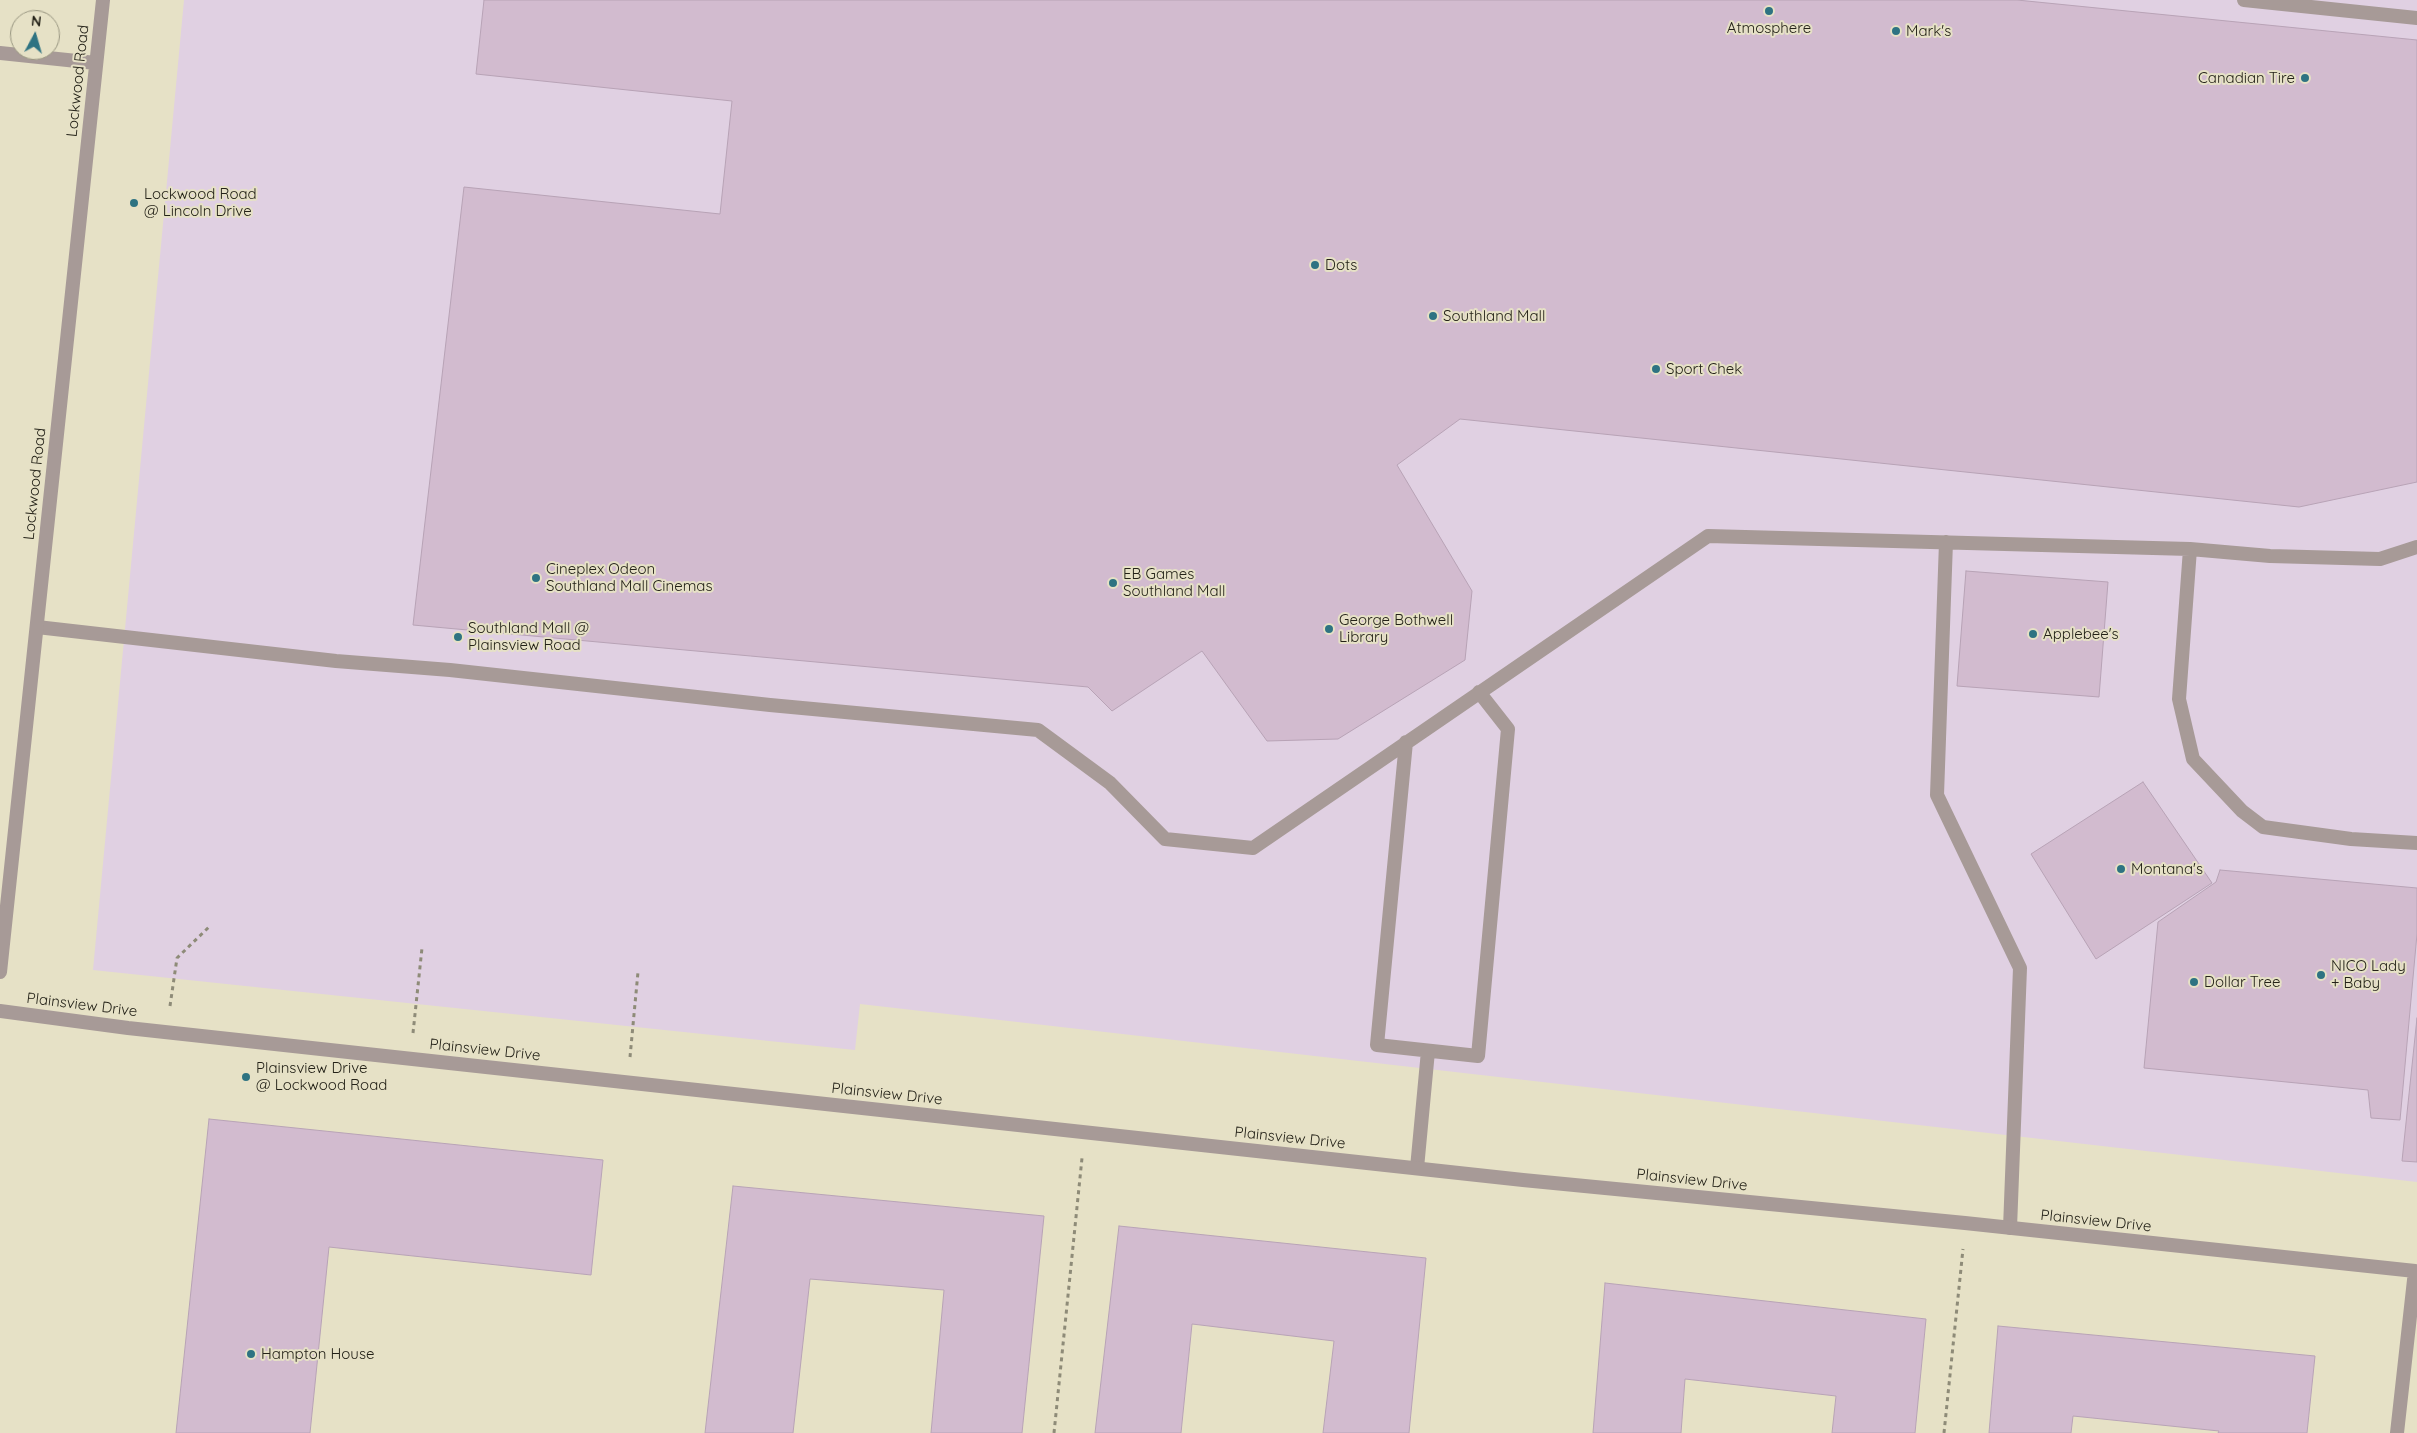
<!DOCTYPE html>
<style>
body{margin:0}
#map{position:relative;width:2417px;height:1433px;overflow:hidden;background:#e6e1c6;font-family:Quicksand,sans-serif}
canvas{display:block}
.north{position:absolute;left:10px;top:10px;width:50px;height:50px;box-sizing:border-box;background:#e6e1c6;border:1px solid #989580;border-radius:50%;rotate:6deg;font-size:14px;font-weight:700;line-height:20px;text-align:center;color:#242218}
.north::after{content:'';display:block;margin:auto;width:18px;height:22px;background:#2e7382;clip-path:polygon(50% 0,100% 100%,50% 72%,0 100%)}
</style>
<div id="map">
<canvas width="2417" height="1433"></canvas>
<div class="north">N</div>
</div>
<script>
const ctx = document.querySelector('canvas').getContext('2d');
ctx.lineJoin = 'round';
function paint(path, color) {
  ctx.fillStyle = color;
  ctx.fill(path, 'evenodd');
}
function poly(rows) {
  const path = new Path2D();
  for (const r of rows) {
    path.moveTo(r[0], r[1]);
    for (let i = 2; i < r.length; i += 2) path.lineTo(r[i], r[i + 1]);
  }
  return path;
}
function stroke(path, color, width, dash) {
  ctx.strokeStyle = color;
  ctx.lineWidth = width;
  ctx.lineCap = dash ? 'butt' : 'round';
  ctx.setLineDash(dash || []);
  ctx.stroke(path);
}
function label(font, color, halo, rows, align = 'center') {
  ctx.font = font + ' Quicksand,sans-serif';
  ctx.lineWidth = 4;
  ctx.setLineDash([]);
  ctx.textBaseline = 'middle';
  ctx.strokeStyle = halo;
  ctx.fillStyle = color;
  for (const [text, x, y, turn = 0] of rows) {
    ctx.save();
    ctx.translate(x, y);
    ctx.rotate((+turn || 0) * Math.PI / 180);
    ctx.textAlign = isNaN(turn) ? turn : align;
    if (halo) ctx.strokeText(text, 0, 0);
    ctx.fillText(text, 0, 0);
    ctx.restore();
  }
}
paint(poly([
 [184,0,2417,0,2417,1182,860,1004,855,1050,93,970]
]), '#e0d0e2');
const building = poly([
 [484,0,2017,0,2417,40,2417,482,2299,507,1460,419,1397,465,1472,591,1465,660,1338,739,1267,741,1202,651,1112,711,1088,687,413,625,464,187,720,214,732,101,476,74,484,0],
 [1966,571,2108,582,2099,697,1957,686,1966,571],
 [2143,782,2212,883,2096,959,2031,854,2143,782],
 [2220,870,2417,888,2417,934,2400,1120,2371,1118,2368,1090,2144,1068,2158,922,2216,882,2220,870],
 [2417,1018,2417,1162,2402,1161,2417,1018],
 [209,1119,603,1160,591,1275,329,1247,310,1433,176,1433,209,1119],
 [733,1186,1044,1216,1022,1433,931,1433,944,1290,810,1279,793,1433,705,1433,733,1186],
 [1119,1226,1426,1258,1409,1433,1323,1433,1334,1341,1192,1324,1181,1433,1095,1433,1119,1226],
 [1605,1283,1926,1319,1915,1433,1832,1433,1836,1396,1685,1379,1681,1433,1593,1433,1605,1283],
 [1998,1326,2315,1356,2307,1433,2218,1433,2219,1431,2073,1416,2071,1433,1989,1433,1998,1326]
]);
paint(building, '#d2bbcf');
stroke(building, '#b8a3b6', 1);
stroke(poly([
 [170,1006,177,958,211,925],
 [413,1033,422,948],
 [630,1057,638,972],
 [1054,1433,1082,1158],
 [1944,1433,1963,1249]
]), '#8e8b78', 3, [4, 4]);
stroke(poly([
 [2244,0,2417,18],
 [1946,542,1937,795,2020,968,2010,1228],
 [2190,549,2179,699,2193,759,2242,811,2263,827,2351,839,2417,843],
 [37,627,336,661,450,670,770,705,1038,730,1110,783,1165,839,1253,848,1708,536,2190,549,2270,556,2380,559,2417,547],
 [1406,742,1377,1045,1478,1056,1508,729,1479,692],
 [1417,1168,1428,1051]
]), '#a79a97', 14);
stroke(poly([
 [0,1011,128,1028,1523,1180,1965,1223,2415,1271,2397,1433]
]), '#a79a97', 14);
stroke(poly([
 [0,53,96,63],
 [0,972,103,0]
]), '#a79a97', 14);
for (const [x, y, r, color] of [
 [1769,11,5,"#2e7382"],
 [1896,31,5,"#2e7382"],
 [2305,78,5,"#2e7382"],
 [134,203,5,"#2e7382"],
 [1315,265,5,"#2e7382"],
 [1433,316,5,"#2e7382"],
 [1656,369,5,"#2e7382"],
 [536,578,5,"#2e7382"],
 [1113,583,5,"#2e7382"],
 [1329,629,5,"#2e7382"],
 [2033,634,5,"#2e7382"],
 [458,637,5,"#2e7382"],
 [2121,869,5,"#2e7382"],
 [2321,975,5,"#2e7382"],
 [2194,982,5,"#2e7382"],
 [246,1077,5,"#2e7382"],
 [251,1354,5,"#2e7382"]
]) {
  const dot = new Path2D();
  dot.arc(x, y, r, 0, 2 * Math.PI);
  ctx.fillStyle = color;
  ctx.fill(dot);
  stroke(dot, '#e6e1c6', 2);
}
label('15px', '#242218', '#e6e1c6', [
 ["Atmosphere",1769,28,"center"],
 ["Mark's",1906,31],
 ["Canadian Tire",2295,78,"right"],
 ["Lockwood Road",144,194],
 ["@ Lincoln Drive",144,211],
 ["Dots",1325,265],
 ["Southland Mall",1443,316],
 ["Sport Chek",1666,369],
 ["Cineplex Odeon",546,569],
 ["Southland Mall Cinemas",546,586],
 ["EB Games",1123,574],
 ["Southland Mall",1123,591],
 ["George Bothwell",1339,620],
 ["Library",1339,637],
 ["Southland Mall @",468,628],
 ["Plainsview Road",468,645],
 ["Applebee's",2043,634],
 ["Montana's",2131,869],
 ["NICO Lady",2331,966],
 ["+ Baby",2331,983],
 ["Dollar Tree",2204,982],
 ["Plainsview Drive",256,1068],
 ["@ Lockwood Road",256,1085],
 ["Hampton House",261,1354]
], 'left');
label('15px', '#242218', '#e6e1c6', [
 ["Lockwood Road",78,81,-84],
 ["Lockwood Road",35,484,-84],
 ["Plainsview Drive",82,1005,7],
 ["Plainsview Drive",485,1050,6],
 ["Plainsview Drive",887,1094,6],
 ["Plainsview Drive",1290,1138,6],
 ["Plainsview Drive",1692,1180,6],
 ["Plainsview Drive",2096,1221,6]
]);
</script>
